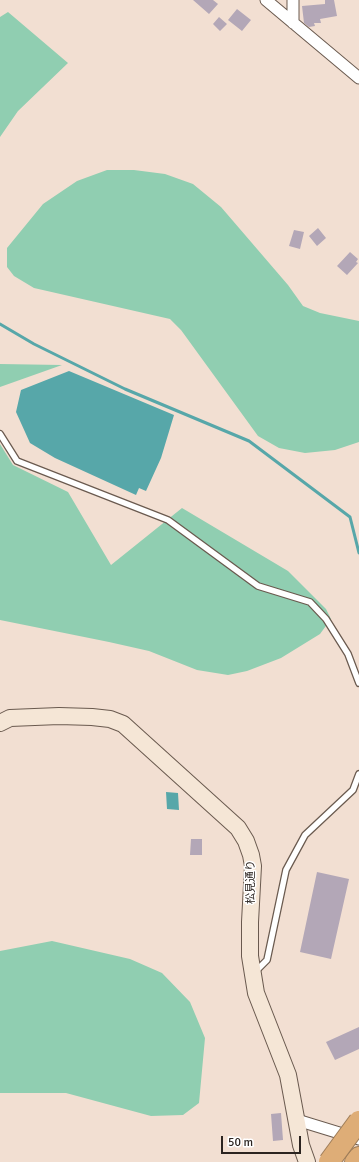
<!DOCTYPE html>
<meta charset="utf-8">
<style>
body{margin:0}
#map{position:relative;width:359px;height:1162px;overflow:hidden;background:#f2dfd2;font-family:Signika,sans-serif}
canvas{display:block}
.scale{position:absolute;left:221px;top:1136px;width:80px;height:18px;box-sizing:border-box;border:2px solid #2b2420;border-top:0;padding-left:5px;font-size:12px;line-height:14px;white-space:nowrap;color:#2b2420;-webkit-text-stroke:3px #fff;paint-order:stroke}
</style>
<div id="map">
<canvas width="359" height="1162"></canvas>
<div class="scale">50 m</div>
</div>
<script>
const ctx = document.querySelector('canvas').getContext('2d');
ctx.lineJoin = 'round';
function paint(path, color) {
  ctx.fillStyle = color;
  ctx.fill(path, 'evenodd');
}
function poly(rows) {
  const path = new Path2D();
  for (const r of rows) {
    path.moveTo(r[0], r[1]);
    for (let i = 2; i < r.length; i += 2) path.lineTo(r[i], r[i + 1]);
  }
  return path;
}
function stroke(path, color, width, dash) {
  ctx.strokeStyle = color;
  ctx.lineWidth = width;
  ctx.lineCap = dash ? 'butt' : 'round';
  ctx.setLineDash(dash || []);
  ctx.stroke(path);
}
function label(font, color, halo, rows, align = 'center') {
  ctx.font = font + ' Signika,"Noto Sans JP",sans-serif';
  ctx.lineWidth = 3;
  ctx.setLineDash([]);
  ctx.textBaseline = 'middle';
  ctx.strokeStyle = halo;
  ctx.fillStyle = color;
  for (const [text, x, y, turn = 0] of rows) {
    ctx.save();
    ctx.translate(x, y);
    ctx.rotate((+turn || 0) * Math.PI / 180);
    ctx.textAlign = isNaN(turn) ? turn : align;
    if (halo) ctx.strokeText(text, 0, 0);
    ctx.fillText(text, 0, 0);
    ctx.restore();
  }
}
paint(poly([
 [8,12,68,63,18,111,0,137,0,17],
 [107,170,134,170,165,174,193,184,221,207,288,285,303,306,320,313,359,321,359,442,335,450,305,453,279,448,258,436,181,330,170,319,34,288,14,276,7,267,7,248,43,204,77,181],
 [0,364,62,365,0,387],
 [0,444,13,465,68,492,111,565,182,508,288,571,326,609,331,619,320,634,281,658,247,671,228,675,197,670,149,651,109,642,0,620],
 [52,941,130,959,162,973,190,1002,205,1038,199,1103,183,1115,151,1116,66,1093,0,1093,0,951]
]), '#90ceb1');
paint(poly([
 [69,371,174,415,161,458,146,491,139,488,136,495,55,458,30,443,16,412,21,390],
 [166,792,178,793,179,810,167,809]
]), '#57a7a9');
stroke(poly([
 [0,324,34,344,125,389,249,441,350,517,359,553]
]), '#57a7a9', 3);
paint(poly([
 [193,0,213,0,218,4,209,14],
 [325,0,334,0,337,16,320,19,321,23,314,23,315,26,309,27,304,23,302,6,325,4],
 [237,9,251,20,242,31,228,20],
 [219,17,227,24,220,31,213,24],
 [318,228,326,238,317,246,309,236],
 [294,230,304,232,300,249,289,246],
 [350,252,358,259,356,262,358,263,347,275,337,266],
 [191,839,202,839,202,855,190,855],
 [317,872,349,879,331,959,300,952],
 [359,1027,359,1049,335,1060,326,1042],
 [281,1113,283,1140,273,1141,271,1114]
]), '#b3a7b7');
const lane = poly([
 [0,434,17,461,168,520,258,586,310,602,326,619,348,654,359,683],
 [255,972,267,960,286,870,305,835,353,790,359,774]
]);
const street = poly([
 [266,0,359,78],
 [293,0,293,23],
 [297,1120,359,1139]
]);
const secondary = poly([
 [0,723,10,718,59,716,92,717,110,719,123,724,238,828,246,841,251,855,253,866,250,922,250,956,256,993,288,1075,301,1145,307,1162]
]);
const highway = poly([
 [355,1162,359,1157]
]);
stroke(lane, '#6a5a4f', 8);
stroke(street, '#6a5a4f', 13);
stroke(secondary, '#6a5a4f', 18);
stroke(highway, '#9f7d59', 22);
stroke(lane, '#fff', 5.5);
stroke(street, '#fff', 11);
stroke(secondary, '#f5e6d6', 16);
stroke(highway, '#dead77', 20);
const highwayBridge = poly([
 [329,1162,359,1121]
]);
stroke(highwayBridge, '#9f7d59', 22, []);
stroke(highwayBridge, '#dead77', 20);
label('11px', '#2b2420', '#fff', [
 ["松見通り",251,882,-90]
]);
</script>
